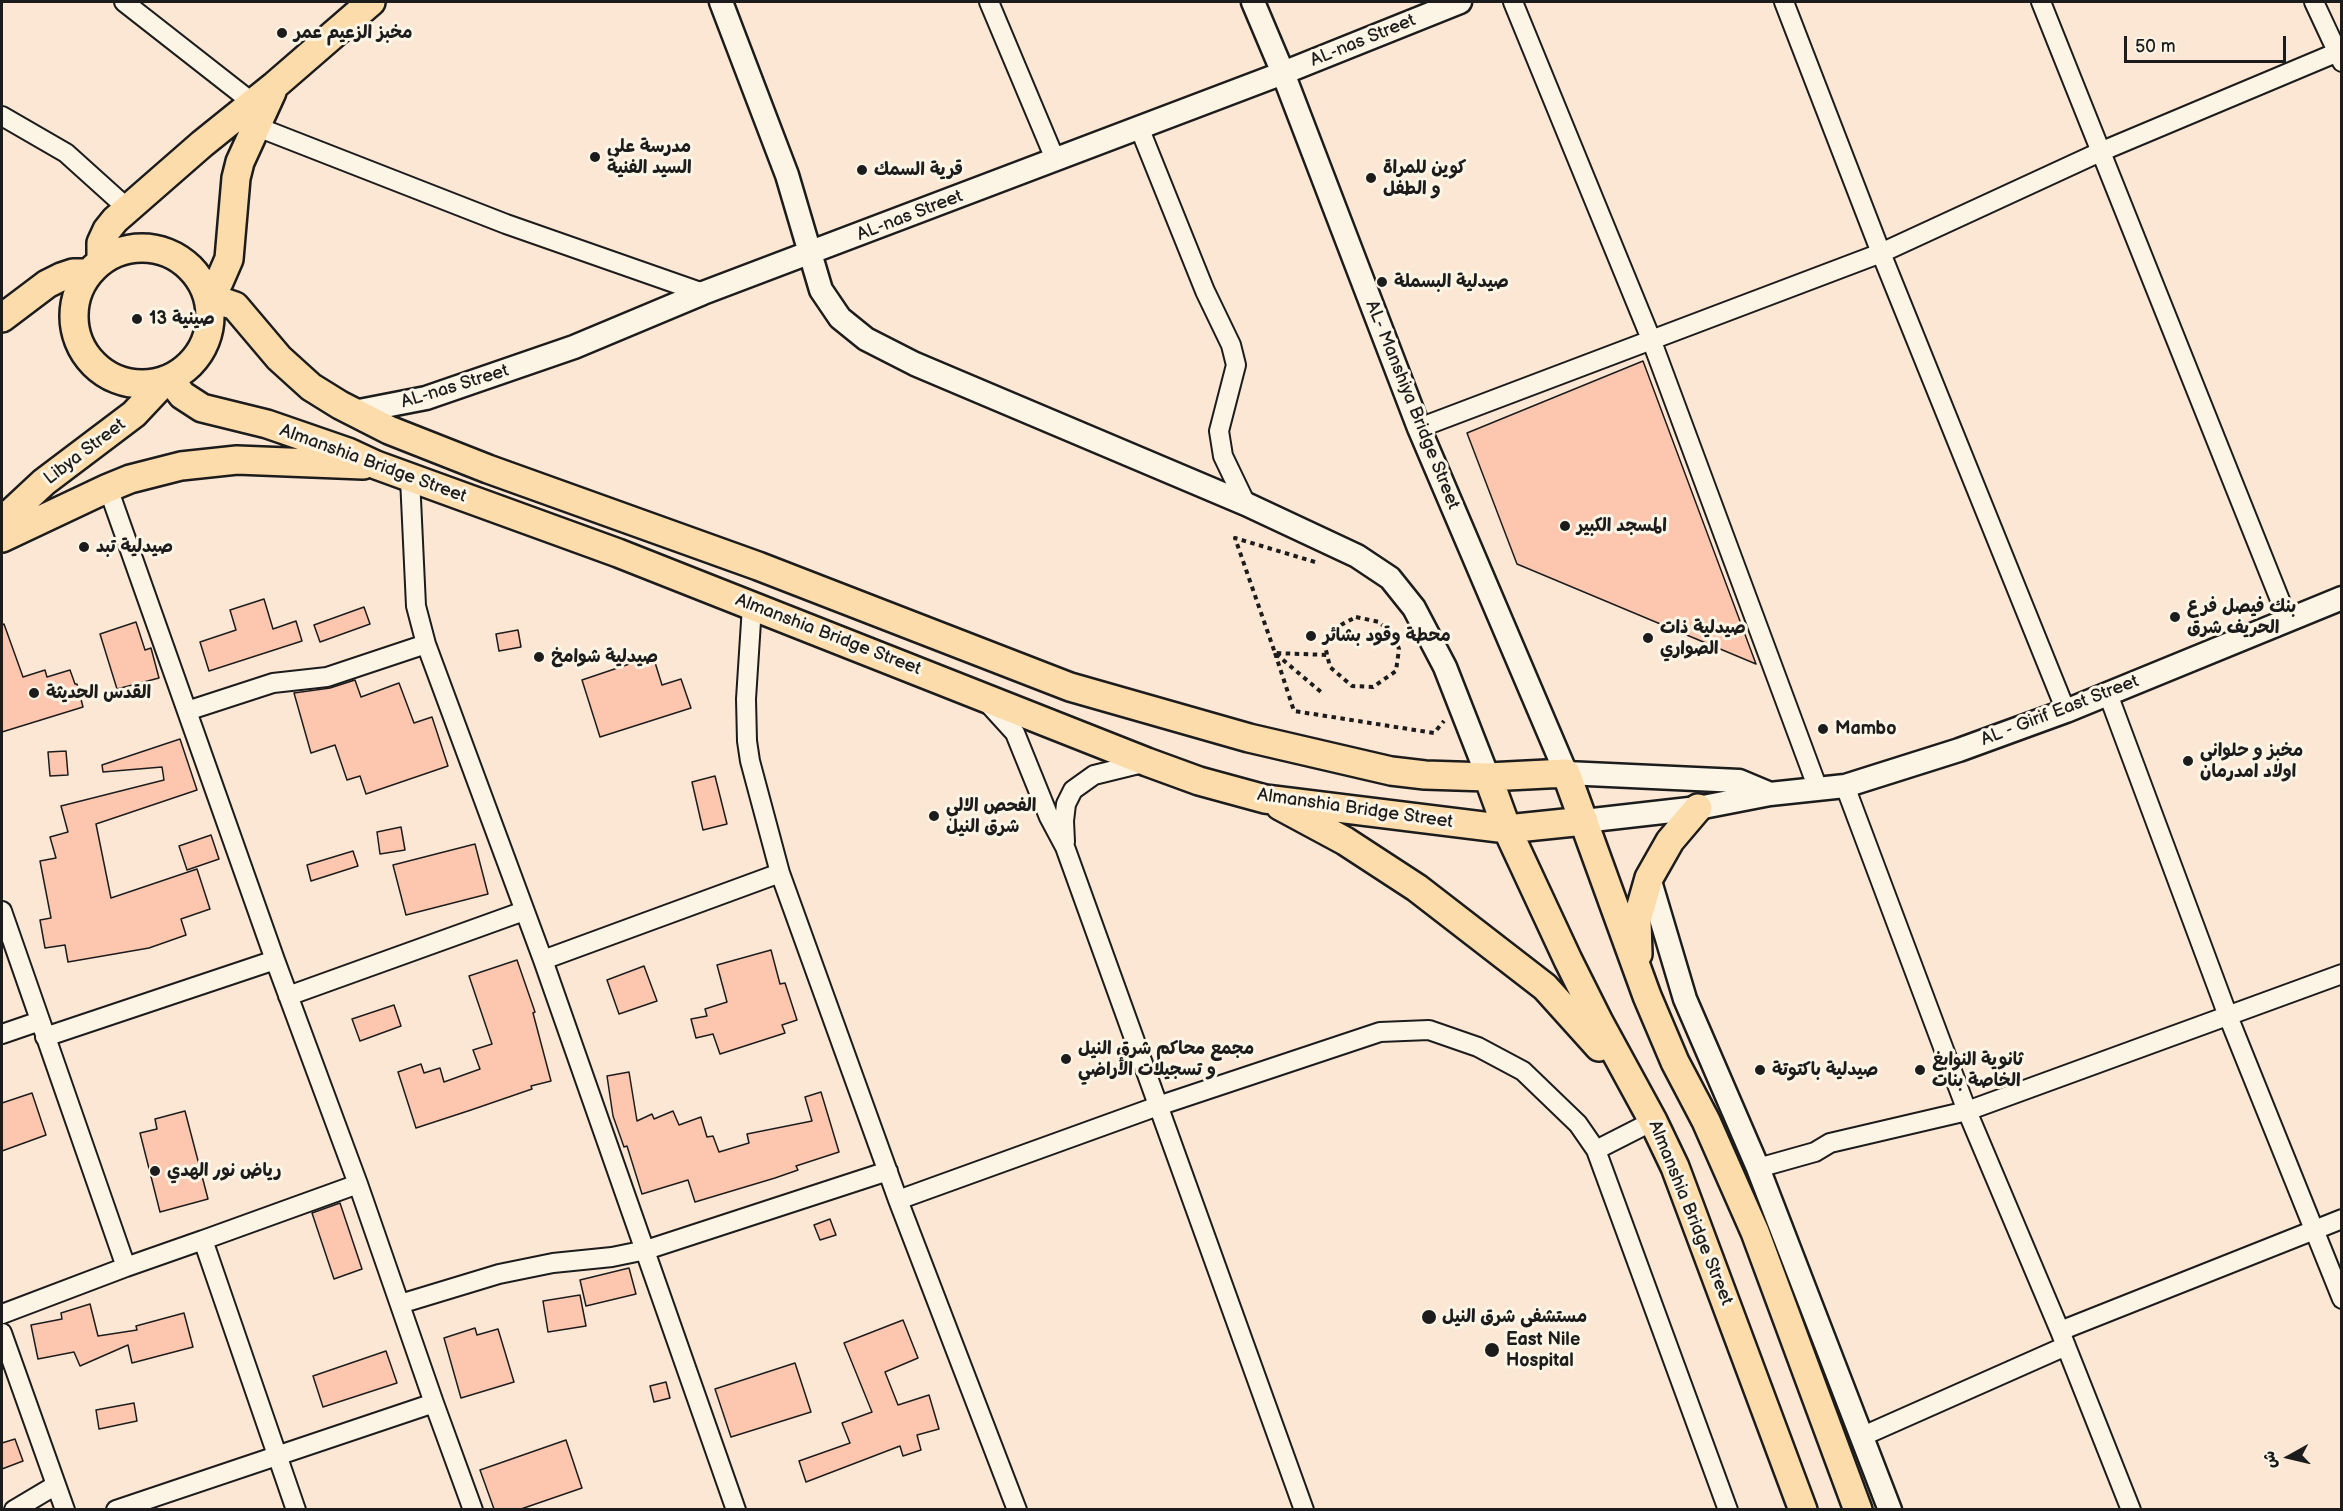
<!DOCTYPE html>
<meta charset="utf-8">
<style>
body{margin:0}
#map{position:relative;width:2343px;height:1511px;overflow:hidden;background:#fce7d5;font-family:"Balsamiq Sans","Playpen Sans Arabic",sans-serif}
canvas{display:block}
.frame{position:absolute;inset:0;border:3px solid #1c1c1c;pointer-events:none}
.north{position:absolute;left:2259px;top:1427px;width:60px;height:60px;-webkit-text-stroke:4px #fcf5e5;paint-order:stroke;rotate:262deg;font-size:16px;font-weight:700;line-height:24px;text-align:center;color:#1c1c1c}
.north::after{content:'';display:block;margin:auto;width:21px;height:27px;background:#1c1c1c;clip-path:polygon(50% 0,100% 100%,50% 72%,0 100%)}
.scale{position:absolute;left:2124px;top:36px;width:162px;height:27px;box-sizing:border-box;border:3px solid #1c1c1c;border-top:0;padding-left:8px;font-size:18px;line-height:21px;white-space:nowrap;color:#1c1c1c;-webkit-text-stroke:4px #fcf5e5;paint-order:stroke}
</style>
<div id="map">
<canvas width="2343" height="1511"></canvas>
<div class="frame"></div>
<div class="north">ش</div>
<div class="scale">50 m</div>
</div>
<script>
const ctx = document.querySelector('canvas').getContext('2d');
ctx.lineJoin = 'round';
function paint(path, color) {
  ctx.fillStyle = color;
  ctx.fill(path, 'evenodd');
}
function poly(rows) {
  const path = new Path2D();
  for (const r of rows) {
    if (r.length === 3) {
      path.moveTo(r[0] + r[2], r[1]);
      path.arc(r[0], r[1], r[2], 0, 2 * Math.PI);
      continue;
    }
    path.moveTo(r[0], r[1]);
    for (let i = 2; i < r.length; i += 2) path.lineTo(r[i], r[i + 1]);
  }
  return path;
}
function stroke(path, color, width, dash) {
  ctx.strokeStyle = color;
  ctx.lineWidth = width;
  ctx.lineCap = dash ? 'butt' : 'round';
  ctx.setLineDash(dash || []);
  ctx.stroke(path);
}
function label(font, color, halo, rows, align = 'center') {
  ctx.font = font + ' "Balsamiq Sans","Playpen Sans Arabic",sans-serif';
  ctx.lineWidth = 6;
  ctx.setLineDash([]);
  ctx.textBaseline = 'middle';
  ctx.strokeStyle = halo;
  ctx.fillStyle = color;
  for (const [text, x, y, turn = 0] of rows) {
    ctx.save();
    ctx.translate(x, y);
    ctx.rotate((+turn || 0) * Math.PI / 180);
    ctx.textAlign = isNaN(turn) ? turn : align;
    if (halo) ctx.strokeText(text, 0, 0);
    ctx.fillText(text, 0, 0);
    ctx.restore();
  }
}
const building = poly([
 [1643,361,1756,664,1517,564,1467,433,1643,361],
 [264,599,273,629,296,621,302,641,209,671,200,642,236,630,230,610,264,599],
 [364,607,370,624,320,642,314,625,364,607],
 [136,622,145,650,151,648,159,678,117,689,100,634,136,622],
 [4,624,23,677,45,670,47,677,70,670,75,684,77,684,83,707,2,732,2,625,4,624],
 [518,630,521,647,499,651,496,634,518,630],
 [653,656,662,685,681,679,691,708,600,737,582,680,653,656],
 [355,680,361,697,399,683,414,723,432,717,448,766,366,794,360,776,347,780,335,745,311,753,294,693,330,688,355,680],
 [180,739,197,790,96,824,111,898,197,869,210,909,181,919,186,935,149,948,68,962,65,945,45,948,40,920,51,918,40,861,56,858,50,837,68,832,61,806,164,780,162,767,103,772,102,765,180,739],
 [66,751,68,775,50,776,48,752,66,751],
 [715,776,727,824,703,830,692,782,715,776],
 [401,827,405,850,380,854,377,832,401,827],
 [211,835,219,859,187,870,179,846,211,835],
 [475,844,488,894,406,915,393,865,475,844],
 [353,851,358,866,311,881,307,865,353,851],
 [771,950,780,984,785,983,797,1020,782,1025,785,1033,720,1054,713,1034,696,1038,691,1019,707,1016,705,1009,727,1002,717,965,771,950],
 [517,960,535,1012,533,1013,551,1081,531,1086,532,1089,471,1110,416,1128,398,1072,421,1064,424,1073,440,1068,444,1082,480,1069,473,1050,492,1044,469,976,517,960],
 [644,966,657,1001,619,1014,607,980,644,966],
 [394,1005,401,1026,360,1041,352,1019,394,1005],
 [629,1072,637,1121,652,1114,654,1119,673,1111,679,1125,701,1117,707,1137,713,1136,719,1152,749,1143,747,1134,812,1121,805,1097,821,1092,839,1152,796,1166,798,1170,775,1178,695,1202,688,1180,642,1194,627,1146,624,1147,613,1116,607,1076,629,1072],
 [32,1093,46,1135,2,1151,2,1103,32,1093],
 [185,1111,208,1199,160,1212,140,1133,157,1129,155,1119,185,1111],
 [340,1203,362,1269,334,1279,312,1213,340,1203],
 [830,1219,836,1235,820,1240,814,1225,830,1219],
 [629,1268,636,1294,586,1306,580,1280,629,1268],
 [580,1295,586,1326,548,1332,543,1301,580,1295],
 [90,1304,98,1336,137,1330,136,1326,184,1313,193,1347,132,1363,128,1345,80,1366,74,1352,38,1359,31,1325,62,1319,61,1313,90,1304],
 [903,1320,918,1358,885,1372,898,1405,929,1395,939,1429,917,1435,921,1450,903,1456,900,1446,806,1482,799,1461,850,1443,842,1423,872,1412,844,1343,903,1320],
 [475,1328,477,1335,498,1329,514,1382,461,1398,444,1338,475,1328],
 [386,1351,397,1383,323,1407,313,1376,386,1351],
 [795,1363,811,1412,731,1437,715,1389,795,1363],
 [666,1382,670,1398,654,1402,650,1386,666,1382],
 [134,1403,137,1421,99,1429,96,1410,134,1403],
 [15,1439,23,1461,2,1469,2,1443,15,1439],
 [566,1440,582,1488,521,1509,494,1509,480,1470,566,1440]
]);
paint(building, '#fdc6af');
stroke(building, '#1c1c1c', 1.5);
const minor = poly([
 [124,2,253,103],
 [989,2,1055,159],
 [1513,2,1651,339,1818,789],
 [1784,2,1881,253,2066,711],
 [2041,2,2288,620],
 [2314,2,2342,62],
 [2,116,66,153,127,208],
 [255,126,506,224,703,293],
 [1139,127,1205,291,1231,345,1236,365,1219,431,1223,456,1246,504],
 [1419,428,1881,253,2100,152,2338,52],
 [410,478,416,606,426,644,543,960,736,1510],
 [108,488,275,960,358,1184,434,1403,473,1510],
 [752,606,746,699,747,741,750,761,780,873,898,1200,1017,1510],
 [2108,694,2228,1016,2342,1299],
 [985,700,1015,733,1049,817,1065,847,1304,1510],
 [187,711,273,683,327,677,426,644],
 [1845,786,1967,1111,2060,1331,2131,1510],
 [1065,842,1064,821,1066,804,1073,790,1094,775,1147,762],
 [2,911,126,1267,203,1240,296,1510],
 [543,960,780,873],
 [288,996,524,911],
 [2,1034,40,1021],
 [45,1037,275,960],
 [1596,1150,1653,1121],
 [1758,1168,1815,1152,1830,1143,1967,1111,2342,974],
 [898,1200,1158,1106,1380,1032,1429,1030,1478,1047,1523,1071,1578,1124,1596,1150,1728,1510],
 [203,1240,358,1184],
 [400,1304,499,1274,553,1263,612,1257,646,1250,888,1171],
 [2,1314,126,1267],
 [2060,1331,2342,1219],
 [2,1333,65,1510],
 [1863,1436,2066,1346],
 [14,1510,56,1485],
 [116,1510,434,1403]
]);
const tertiary = poly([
 [721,2,787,175,821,290,840,318,866,339,915,364,1246,504,1357,556,1390,578,1414,608,1445,667,1488,777],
 [1253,2,1283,73,1419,428,1566,773,1739,781,1770,794],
 [354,412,426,398,574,347,703,293,1283,73,1460,2],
 [1584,821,1698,808,1770,794,1845,786,1959,750,2066,711,2342,598],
 [1649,878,1685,999,1758,1168,1890,1510]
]);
const primary = poly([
 [142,316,68],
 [101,261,101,243,107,230,115,220,202,144,274,86,371,2],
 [208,296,219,282,229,259,236,178,240,162,272,92],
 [209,297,235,306,279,358,311,387,340,405,389,430,488,469,758,566,1070,687,1249,738,1391,771,1425,775,1488,777,1566,773,1647,996,1675,1062,1706,1121,1755,1232,1858,1510],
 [2,318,47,284,61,277,73,273,88,273],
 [170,379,182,395,202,408,267,424,348,452,376,465,618,553,1147,762,1199,781,1265,799,1507,829,1584,821],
 [2,521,44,482,134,414,165,381],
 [2,538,108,488,130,479,181,466,237,460,363,465],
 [1488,777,1507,829,1568,960,1599,1022,1653,1121,1675,1167,1803,1510],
 [1280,806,1345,841,1417,888,1545,987,1599,1047],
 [1638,954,1637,920,1649,878,1670,841,1698,808]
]);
stroke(minor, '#1c1c1c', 22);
stroke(tertiary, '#1c1c1c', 27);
stroke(primary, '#1c1c1c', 32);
stroke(poly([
 [1315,562,1235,538,1275,653,1328,655],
 [1356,617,1379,622,1394,636,1399,649,1396,671,1373,687,1352,686,1330,667,1325,646,1335,628,1356,617],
 [1275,653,1294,711,1434,733,1444,721],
 [1276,654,1321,692]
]), '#1c1c1c', 4, [4.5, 4.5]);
stroke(minor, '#fcf5e5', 18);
stroke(tertiary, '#fcf5e5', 22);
stroke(primary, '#fddcac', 27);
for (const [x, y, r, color] of [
 [282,33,6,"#1c1c1c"],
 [595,157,6,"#1c1c1c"],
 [862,170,6,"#1c1c1c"],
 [1371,178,6,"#1c1c1c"],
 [1382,282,6,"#1c1c1c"],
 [137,319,6,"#1c1c1c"],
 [1565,526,6,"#1c1c1c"],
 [84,547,6,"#1c1c1c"],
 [2175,617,6,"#1c1c1c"],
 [1311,636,6,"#1c1c1c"],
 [1648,638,6,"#1c1c1c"],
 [539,657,6,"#1c1c1c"],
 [34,693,6,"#1c1c1c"],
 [1823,729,6,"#1c1c1c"],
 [2188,761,6,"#1c1c1c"],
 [934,816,6,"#1c1c1c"],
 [1066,1059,6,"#1c1c1c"],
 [1760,1070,6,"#1c1c1c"],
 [1920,1070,6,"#1c1c1c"],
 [155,1171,6,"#1c1c1c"],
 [1429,1317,8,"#1c1c1c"],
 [1492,1350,8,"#1c1c1c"]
]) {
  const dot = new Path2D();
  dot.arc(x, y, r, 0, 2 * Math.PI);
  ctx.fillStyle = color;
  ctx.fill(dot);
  stroke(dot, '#fcf5e5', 2);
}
label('bold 18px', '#1c1c1c', '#fcf5e5', [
 ["مخبز الزعيم عمر",294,33],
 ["مدرسة علي",607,147],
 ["السيد الفنية",607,168],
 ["كوين للمراة",1383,168],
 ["و الطفل",1383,189],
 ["قرية السمك",874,170],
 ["صيدلية البسملة",1394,282],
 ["صينية 13",149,319],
 ["المسجد الكبير",1577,526],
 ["صيدلية تبد",96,547],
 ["بنك فيصل فرع",2187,607],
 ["الحريف شرق",2187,628],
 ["صيدلية ذات",1660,628],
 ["الصواري",1660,649],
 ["محطة وقود بشائر",1323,636],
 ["صيدلية شوامخ",551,657],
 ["القدس الحديثة",46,693],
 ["Mambo",1835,729],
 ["مخبز و حلواني",2200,751],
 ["اولاد امدرمان",2200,772],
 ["الفحص الالي",946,806],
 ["شرق النيل",946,827],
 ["مجمع محاكم شرق النيل",1078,1049],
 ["و تسجيلات الأراضي",1078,1070],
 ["ثانوية النوابغ",1932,1060],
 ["الخاصة بنات",1932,1081],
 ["صيدلية باكتوتة",1772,1070],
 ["رياض نور الهدي",167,1171],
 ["مستشفى شرق النيل",1442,1317],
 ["East Nile",1506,1340],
 ["Hospital",1506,1361]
], 'left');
label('18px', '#1c1c1c', '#fcf5e5', [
 ["AL-nas Street",1363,41,-22],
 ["AL-nas Street",910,216,-21],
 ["AL-nas Street",455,387,-17],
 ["AL- Manshiya Bridge Street",1412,405,68],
 ["Libya Street",85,452,-37],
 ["Almanshia Bridge Street",373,464,20],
 ["Almanshia Bridge Street",828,635,21],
 ["AL - Girif East Street",2060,711,-21],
 ["Almanshia Bridge Street",1355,809,8],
 ["Almanshia Bridge Street",1690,1213,68]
]);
</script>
